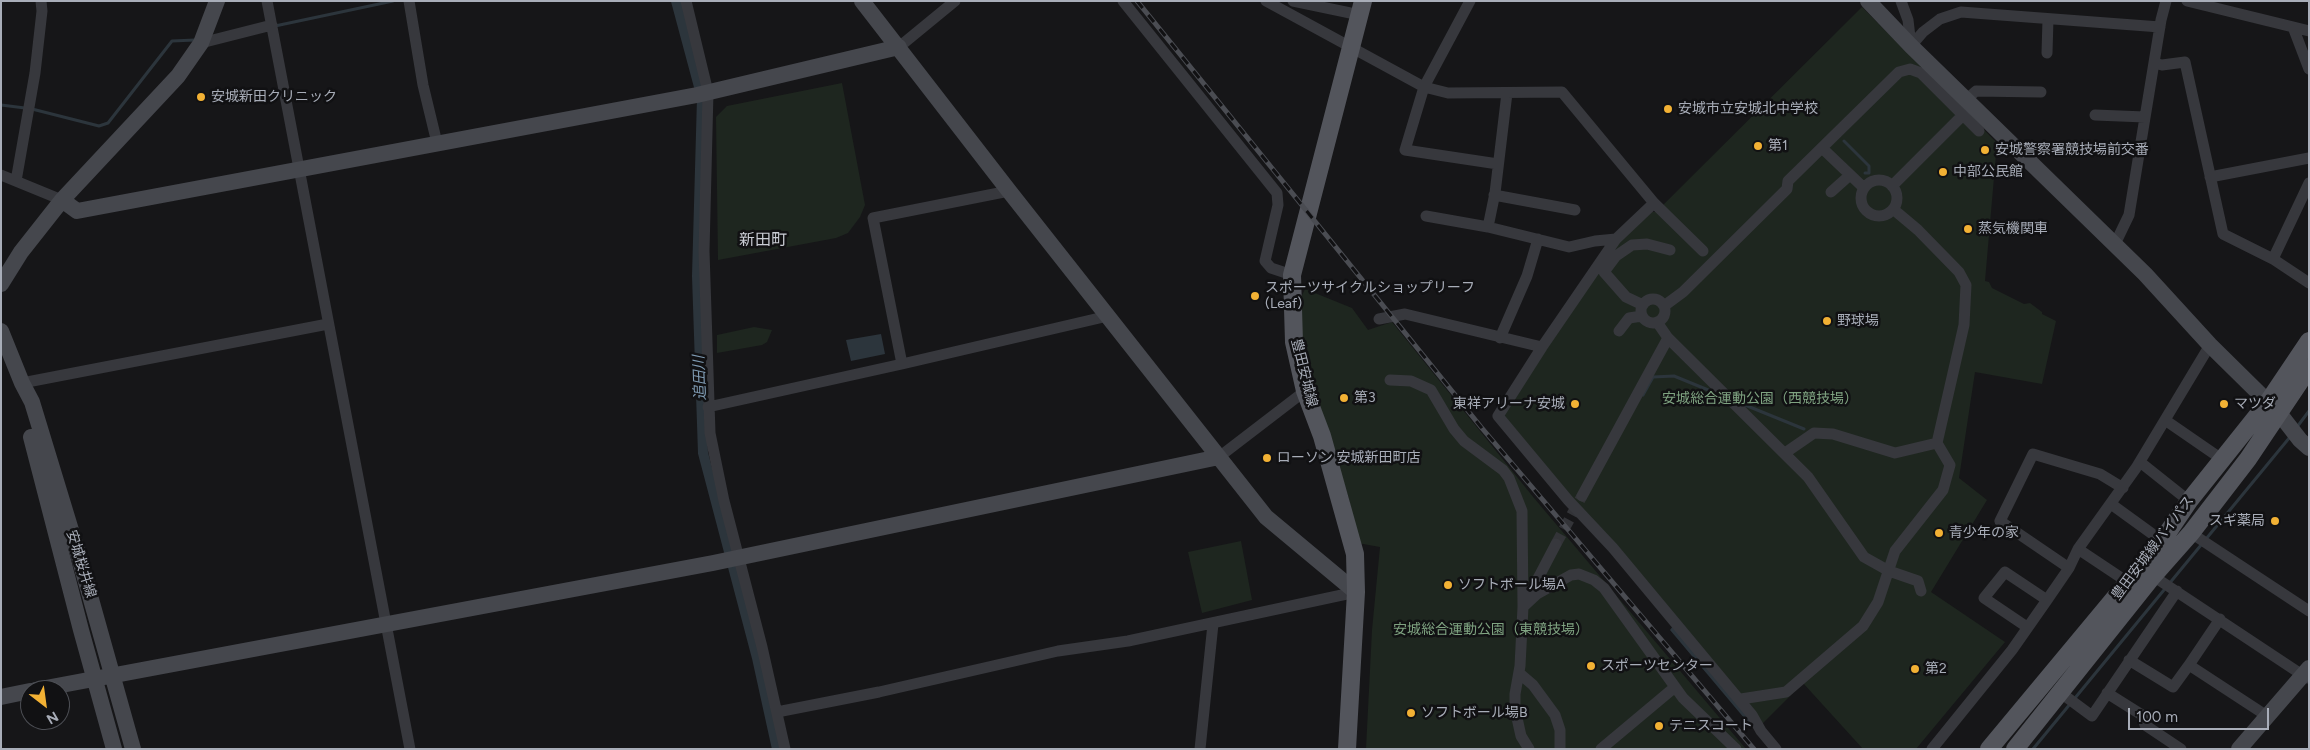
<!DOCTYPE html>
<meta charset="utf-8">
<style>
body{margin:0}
#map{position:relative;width:2310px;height:750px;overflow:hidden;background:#161618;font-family:Figtree,sans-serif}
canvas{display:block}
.frame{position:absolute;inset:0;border:2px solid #a8adb8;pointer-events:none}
.north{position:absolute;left:20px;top:680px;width:50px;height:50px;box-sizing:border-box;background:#111113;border:1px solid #4d4f55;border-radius:50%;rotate:150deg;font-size:14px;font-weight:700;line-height:20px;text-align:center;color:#a8adb8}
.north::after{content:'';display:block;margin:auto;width:18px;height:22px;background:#f2b134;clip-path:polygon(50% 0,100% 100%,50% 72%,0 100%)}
.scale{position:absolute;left:2128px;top:708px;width:141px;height:22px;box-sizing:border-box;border:2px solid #a8adb8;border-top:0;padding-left:6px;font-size:15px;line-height:18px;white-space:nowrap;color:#a8adb8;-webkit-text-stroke:4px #111113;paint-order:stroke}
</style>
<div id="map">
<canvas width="2310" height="750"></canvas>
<div class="frame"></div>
<div class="north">N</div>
<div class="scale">100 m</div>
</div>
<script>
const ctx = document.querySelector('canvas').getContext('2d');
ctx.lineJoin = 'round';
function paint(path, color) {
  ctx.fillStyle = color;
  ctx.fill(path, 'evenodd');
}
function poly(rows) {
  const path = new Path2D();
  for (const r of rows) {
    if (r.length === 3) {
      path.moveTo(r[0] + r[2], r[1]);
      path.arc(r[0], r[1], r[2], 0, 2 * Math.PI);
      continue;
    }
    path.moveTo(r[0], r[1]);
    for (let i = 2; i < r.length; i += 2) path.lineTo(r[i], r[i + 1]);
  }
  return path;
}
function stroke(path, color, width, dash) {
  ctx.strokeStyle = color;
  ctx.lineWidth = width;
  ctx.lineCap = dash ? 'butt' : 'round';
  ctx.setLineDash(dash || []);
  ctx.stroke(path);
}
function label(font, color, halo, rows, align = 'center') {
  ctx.font = font + ' Figtree,"Noto Sans JP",sans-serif';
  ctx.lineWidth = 5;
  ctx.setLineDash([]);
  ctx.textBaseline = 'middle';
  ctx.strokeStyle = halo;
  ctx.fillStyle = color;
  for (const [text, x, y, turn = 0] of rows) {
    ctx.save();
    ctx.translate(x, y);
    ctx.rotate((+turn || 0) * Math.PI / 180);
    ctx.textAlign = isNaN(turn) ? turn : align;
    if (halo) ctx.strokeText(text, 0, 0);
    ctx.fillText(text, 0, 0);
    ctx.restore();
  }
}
paint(poly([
 [1862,7,1997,143,1985,281,1989,282,1992,288,2024,304,2030,303,2042,312,2042,314,2056,321,2042,384,1975,372,1959,478,1987,500,1931,592,2005,642,1916,749,1863,749,1803,683,1761,725,1501,415,1618,243,1652,212,1656,212],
 [842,83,865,205,860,217,848,233,836,238,718,260,716,117,727,106],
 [1305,289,1352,308,1368,330,1392,322,1534,498,1746,749,1366,749,1372,630,1380,547,1358,543,1349,499,1306,361,1301,338,1300,300],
 [754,327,772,330,767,342,762,345,717,353,717,335],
 [1241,541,1252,600,1202,613,1188,552]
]), '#1e261f');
paint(poly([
 [881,334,885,354,851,361,846,340],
 [1673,626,1754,722,1750,725,1670,630]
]), '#2c353c');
stroke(poly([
 [275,26,393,1],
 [1,105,25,108],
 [32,109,99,126,108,123,172,41,195,40],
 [1844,141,1869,166,1869,173,1865,173],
 [1643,395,1653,377,1674,376,1718,394],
 [1740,403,1804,429],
 [2297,427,2309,411],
 [2033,749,2290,437]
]), '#2c353c', 3);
stroke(poly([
 [676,1,702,98,697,276,703,453,757,658,777,749]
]), '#2c353c', 10);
stroke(poly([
 [1556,544,1582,496]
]), '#333438', 11, [11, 5.5]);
stroke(poly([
 [267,1,410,749],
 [409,1,423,85,437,143],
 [686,1,708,92,704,251,710,433,724,501,762,647,785,749],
 [1123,1,1277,193,1278,205,1265,261,1271,268,1292,275],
 [1266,1,1424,87,1448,93,1562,92,1654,203,1703,251],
 [1293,1,1360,15],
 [1470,1,1424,87,1405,150,1498,164],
 [1901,1,1908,20,1911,46],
 [2187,1,2309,31],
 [2293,27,2309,69],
 [201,43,272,25],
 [1911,46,1923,32,1940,19,1961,12,2160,27],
 [899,47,955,1],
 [2047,53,2048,19],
 [2154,63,2162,65,2185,62,2223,234,2273,259],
 [1507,93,1495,193,1488,227,1569,247,1595,241,1616,239],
 [1967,99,1976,91,2041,92],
 [2095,115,2145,117],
 [1822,148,1864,188],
 [1,175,62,200],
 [2210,177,2309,158],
 [1879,198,18],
 [16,181,35,73,42,11,41,1],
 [2309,183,2273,259,2309,283],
 [1892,186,1963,115],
 [1831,192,1850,175],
 [1494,195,1575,210],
 [1654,203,1616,239,1542,347,1498,416,1568,500,1613,548,1752,715,1761,731,1776,749],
 [1426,216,1488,227],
 [2115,244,2129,215,2161,20,2166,1],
 [1653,311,12],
 [1643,305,1626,297,1604,272,1616,256,1632,245,1647,244,1670,250],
 [1664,306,1683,292,1787,189,1788,181,1899,72,1910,69,1921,73,1979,131],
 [1379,319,1405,314,1542,347],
 [1657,322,1668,338,1808,477,1864,557,1889,571,1918,581,1921,591],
 [1619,331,1629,318,1642,316],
 [1500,338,1527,276,1538,239],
 [902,364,1108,316],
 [1390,380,1411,381,1431,390,1454,429,1464,441,1503,470,1509,478,1522,511,1523,607],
 [22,383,328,324],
 [708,407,902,364,873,218,1009,191],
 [2165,420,2223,460],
 [1785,453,1814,433,1833,434,1895,453,1937,443],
 [1219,457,1305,391],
 [2140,462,2189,501],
 [1582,496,1668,338],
 [2111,504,2162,541],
 [2191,533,2309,611],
 [2078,549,2129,583],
 [2069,568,2000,521,2033,454,2100,474,2123,488],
 [2153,576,2307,678],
 [1523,607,1537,594,1571,575,1579,574,1594,580,1604,588,1683,698,1736,749],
 [2220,619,2189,665,2267,716],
 [2027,627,1984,598,2005,572,2047,600],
 [2129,660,2173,687,2189,665],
 [1519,673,1533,685,1555,715,1560,730,1560,749],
 [2061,693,2092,716,2177,591],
 [2107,693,2142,715,2145,725,2181,749],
 [1741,699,1786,692,1863,626,1878,602,1895,551,1943,490,1950,465,1937,443,1964,325,1966,285,1959,272,1918,230,1893,209],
 [777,712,879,692,1058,651,1128,641,1356,592],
 [1200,749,1213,624],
 [1529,749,1521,736,1515,709,1515,694,1520,666,1523,607,1556,544],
 [1601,749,1675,687],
 [1932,749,2012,650,2047,600,2069,568,2078,549,2136,468,2210,345]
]), '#37383d', 11);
stroke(poly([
 [862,1,1009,191,1266,517,1356,592],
 [1868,1,1911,46,2145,274,2210,345,2279,413,2300,440,2309,448],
 [62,200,77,211,697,95,899,47],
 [1,284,21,252,62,200,178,76,201,43,217,1],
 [1,331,22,383,32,402,78,553,133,749],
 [31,437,81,630,114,749],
 [35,690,713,563,1219,457],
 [1,697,30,691],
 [2239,749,2309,668]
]), '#45474d', 16);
stroke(poly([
 [1347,749,1356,592,1355,554,1322,436,1305,391,1294,342,1292,275,1363,1],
 [1989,749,2162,541,2189,501,2268,402,2309,341],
 [2015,749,2153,576,2191,533,2248,459,2309,368]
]), '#53555c', 18);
const rail = poly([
 [1137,1,1481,427,1754,749]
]);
stroke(rail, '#4a4c52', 5);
stroke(rail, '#111113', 3, [9]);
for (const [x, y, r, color] of [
 [201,97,5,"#f2b134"],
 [1668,109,5,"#f2b134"],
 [1758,146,5,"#f2b134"],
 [1985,150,5,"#f2b134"],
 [1943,172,5,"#f2b134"],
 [1968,229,5,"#f2b134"],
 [1255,296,5,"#f2b134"],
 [1827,321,5,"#f2b134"],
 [1344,398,5,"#f2b134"],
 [1575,404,5,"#f2b134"],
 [2224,404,5,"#f2b134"],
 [1267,458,5,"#f2b134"],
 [2275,521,5,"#f2b134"],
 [1939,533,5,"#f2b134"],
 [1448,585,5,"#f2b134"],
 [1591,666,5,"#f2b134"],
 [1915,669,5,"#f2b134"],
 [1411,713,5,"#f2b134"],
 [1659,726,5,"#f2b134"]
]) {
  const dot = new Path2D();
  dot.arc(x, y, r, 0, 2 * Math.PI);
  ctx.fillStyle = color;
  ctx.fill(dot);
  stroke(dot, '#111113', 2);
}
label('14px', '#a8adb8', '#111113', [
 ["安城新田クリニック",211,97],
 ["安城市立安城北中学校",1678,109],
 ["第1",1768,146],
 ["安城警察署競技場前交番",1995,150],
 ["中部公民館",1953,172],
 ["蒸気機関車",1978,229],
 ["スポーツサイクルショップリーフ",1265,288],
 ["(Leaf)",1265,304],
 ["野球場",1837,321],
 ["第3",1354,398],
 ["東祥アリーナ安城",1565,404,"right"],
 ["マツダ",2234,404],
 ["ローソン 安城新田町店",1277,458],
 ["スギ薬局",2265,521,"right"],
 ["青少年の家",1949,533],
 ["ソフトボール場A",1458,585],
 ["スポーツセンター",1601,666],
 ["第2",1925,669],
 ["ソフトボール場B",1421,713],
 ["テニスコート",1669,726]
], 'left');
label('14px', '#a8adb8', '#111113', [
 ["豊田安城線",1304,373,76],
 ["豊田安城線バイパス",2153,548,-53],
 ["安城桜井線",81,564,73]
]);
label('14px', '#7fa381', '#111113', [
 ["安城総合運動公園（西競技場）",1760,399],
 ["安城総合運動公園（東競技場）",1491,630]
]);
label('italic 15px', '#7f9bb3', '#111113', [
 ["追田川",700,378,-92]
]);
label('16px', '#c9ccd4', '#111113', [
 ["新田町",763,240]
]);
</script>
